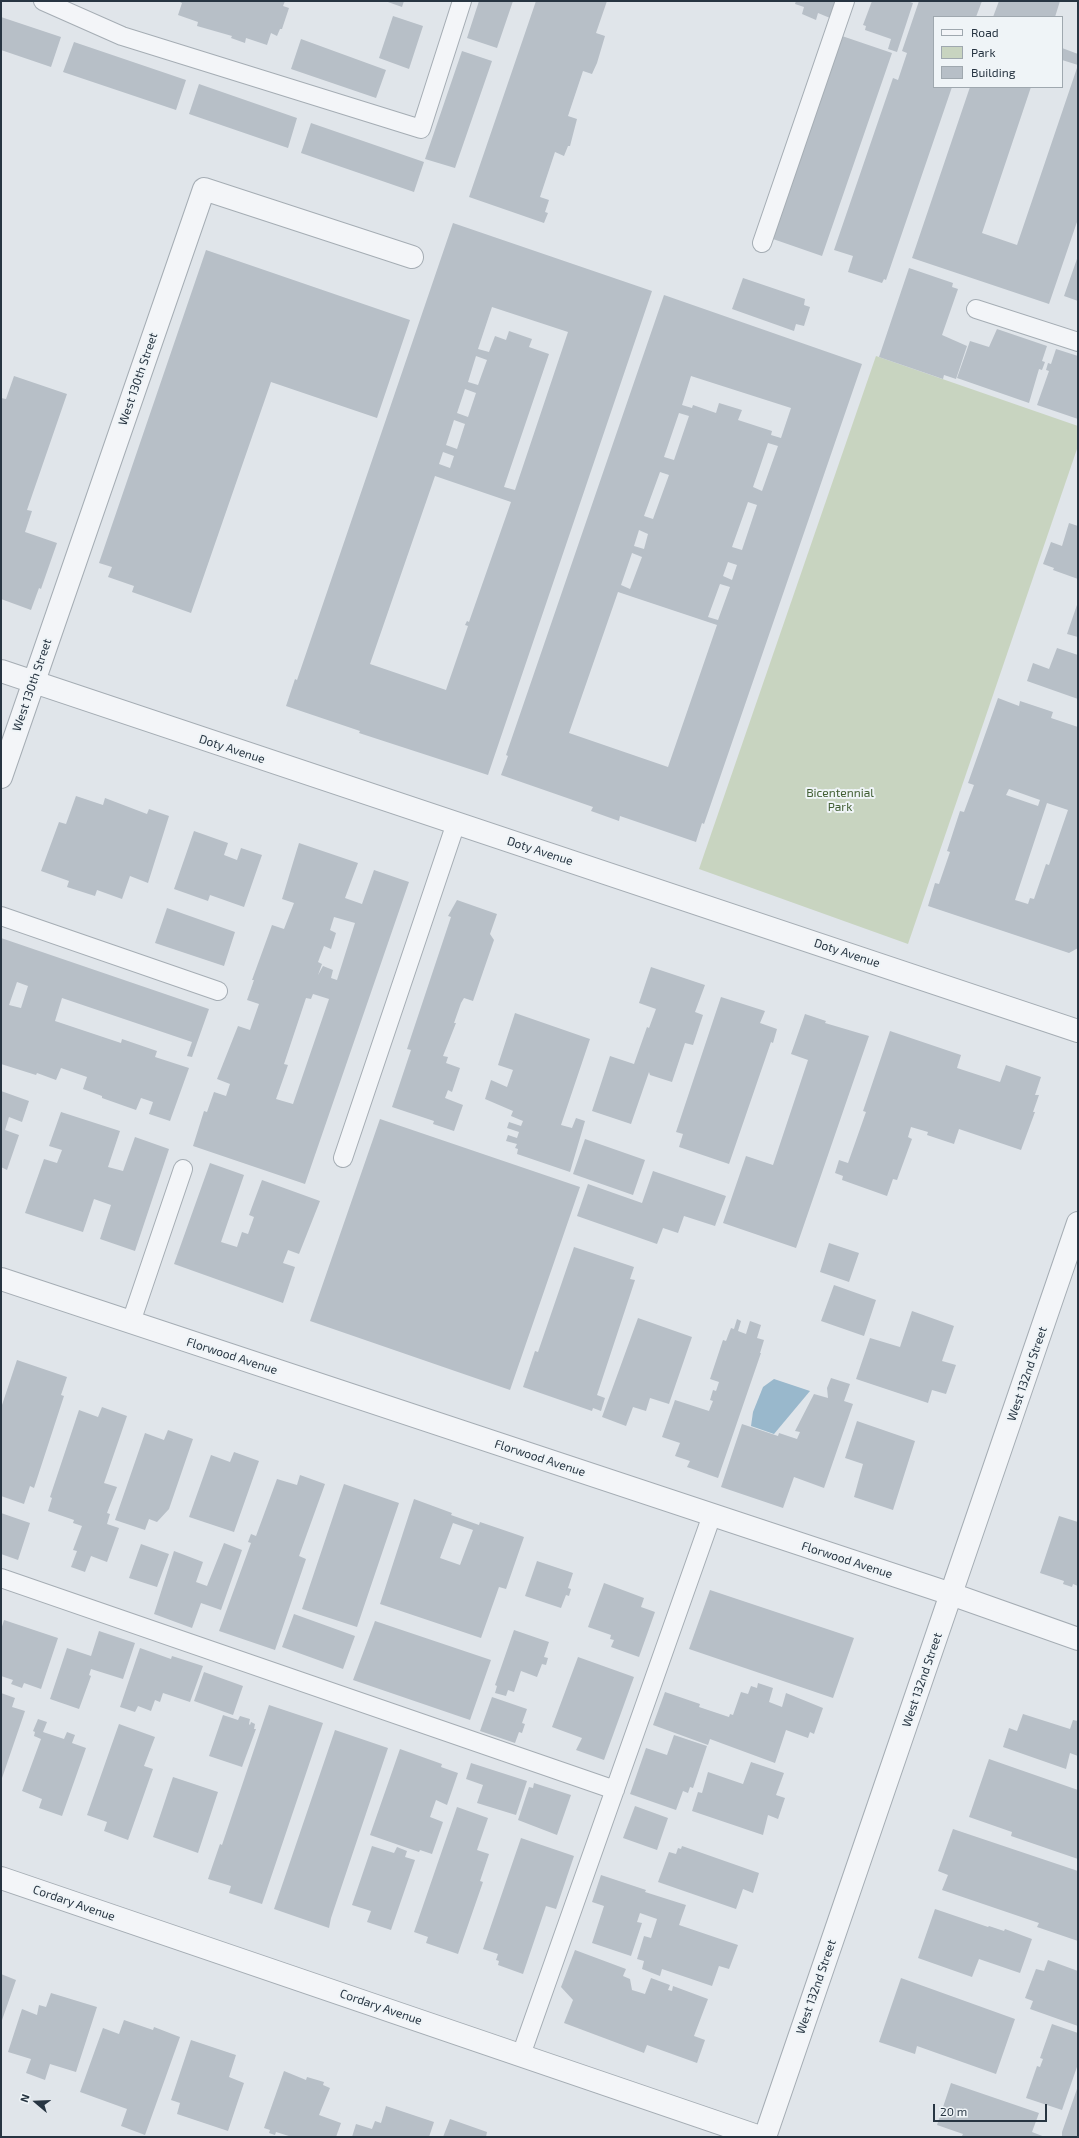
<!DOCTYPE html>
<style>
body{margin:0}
#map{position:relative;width:1079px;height:2138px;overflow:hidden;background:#e0e5ea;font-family:"Exo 2",sans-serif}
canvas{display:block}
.frame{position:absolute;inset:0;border:2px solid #273542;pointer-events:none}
.legend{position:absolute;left:933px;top:16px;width:130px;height:72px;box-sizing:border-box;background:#eff4f7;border:1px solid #9fa8af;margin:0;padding:5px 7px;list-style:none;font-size:12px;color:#273542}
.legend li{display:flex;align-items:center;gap:8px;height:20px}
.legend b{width:20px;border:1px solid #9fa8af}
.north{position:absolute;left:16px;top:2082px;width:40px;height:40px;-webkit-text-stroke:3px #eff4f7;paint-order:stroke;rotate:289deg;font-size:11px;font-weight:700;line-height:16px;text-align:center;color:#273542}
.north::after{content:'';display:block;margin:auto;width:14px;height:18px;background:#273542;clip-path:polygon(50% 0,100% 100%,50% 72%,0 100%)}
.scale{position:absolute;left:933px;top:2104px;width:114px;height:18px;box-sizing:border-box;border:2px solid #273542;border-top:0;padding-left:5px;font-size:12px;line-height:14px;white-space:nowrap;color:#273542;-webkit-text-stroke:3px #eff4f7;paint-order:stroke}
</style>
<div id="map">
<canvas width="1079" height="2138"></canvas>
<div class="frame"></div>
<ul class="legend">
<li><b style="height:5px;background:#f3f5f8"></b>Road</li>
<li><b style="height:11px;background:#c8d4c0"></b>Park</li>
<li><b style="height:11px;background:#b7bfc7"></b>Building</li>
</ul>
<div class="north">N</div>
<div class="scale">20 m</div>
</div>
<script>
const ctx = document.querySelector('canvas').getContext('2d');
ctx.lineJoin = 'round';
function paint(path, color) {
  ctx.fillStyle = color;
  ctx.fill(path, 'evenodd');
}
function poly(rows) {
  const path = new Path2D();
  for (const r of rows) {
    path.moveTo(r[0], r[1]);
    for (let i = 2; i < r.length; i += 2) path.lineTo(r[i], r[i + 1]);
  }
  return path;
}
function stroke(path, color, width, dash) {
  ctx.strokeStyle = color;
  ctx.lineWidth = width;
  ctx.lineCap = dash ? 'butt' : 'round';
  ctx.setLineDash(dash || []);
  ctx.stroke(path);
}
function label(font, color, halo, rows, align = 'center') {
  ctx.font = font + ' "Exo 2",sans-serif';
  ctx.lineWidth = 4;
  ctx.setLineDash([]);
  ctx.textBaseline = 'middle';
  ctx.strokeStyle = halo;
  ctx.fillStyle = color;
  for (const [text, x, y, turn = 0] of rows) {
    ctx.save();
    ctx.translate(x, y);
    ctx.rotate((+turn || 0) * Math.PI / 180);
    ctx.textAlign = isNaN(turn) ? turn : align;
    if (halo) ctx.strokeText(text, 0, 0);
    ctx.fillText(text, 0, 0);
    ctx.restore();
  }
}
paint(poly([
 [876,356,1078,426,1078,446,908,944,699,869]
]), '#c8d4c0');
paint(poly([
 [774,1379,810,1391,774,1434,751,1426,753,1412,763,1387]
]), '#99b8cc');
paint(poly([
 [178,1,285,1,283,6,289,8,282,29,280,29,277,36,271,33,267,45,246,38,245,43,231,38,232,36,197,26,198,22,178,15,182,3],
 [385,1,404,1,402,7],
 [479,1,513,1,497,48,467,38],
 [536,1,607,1,596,33,605,36,597,63,592,74,583,71,568,116,577,119,570,146,568,146,564,156,555,152,540,197,549,200,545,212,548,213,544,223,469,197],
 [796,1,836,1,830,18,818,13,816,20,802,14,804,7,795,4],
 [872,1,907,1,913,3,897,52,888,49,891,39,865,30,866,26,863,25],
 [919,1,982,1,976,17,934,17,934,87,952,87,886,280,884,279,882,283,848,272,853,256,834,250,893,78,898,80,907,53,902,51],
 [999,1,1060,1,1055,17,993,17],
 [393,16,423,26,409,69,379,58],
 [1,17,61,37,51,67,1,50],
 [842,36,892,53,822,256,773,239],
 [301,39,386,70,376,98,291,69],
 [74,42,186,80,176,110,63,72],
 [1062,48,1078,54,1078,65,1062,60],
 [462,51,492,61,455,168,425,159],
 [1078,65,1078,219,1049,304,912,258,970,87,1031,87,982,233,1017,245],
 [199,84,297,118,288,148,189,114],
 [311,123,424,162,414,192,301,153],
 [453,223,652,291,488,775,359,733,360,731,286,706,295,679,297,680],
 [492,307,568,332,515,490,504,487,549,354,529,347,532,339,509,331,506,340,495,336,489,352,478,349],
 [476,356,487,360,478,385,468,382],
 [465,389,476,393,468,417,457,413],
 [454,420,465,424,457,449,446,445],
 [443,452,454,456,450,468,439,464],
 [435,476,511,502,469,622,467,621,465,625,468,626,446,690,370,664],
 [206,250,410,320,377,418,271,382,191,613,132,592,134,586,108,577,112,567,99,563],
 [1078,256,1078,301,1064,296],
 [909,268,953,283,952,287,958,289,942,335,967,346,956,379,944,375,943,379,879,357],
 [743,278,805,299,804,305,810,307,804,326,796,324,794,331,732,309],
 [664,295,862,364,704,824,702,823,696,842,620,816,619,821,591,811,593,807,501,775,508,756,506,755],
 [691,376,791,408,781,438,771,435,772,431,738,420,742,410,719,403,716,413,693,405,692,408,682,405],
 [679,413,689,416,674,460,664,457],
 [768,443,778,446,762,491,753,487],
 [660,472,669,475,653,519,644,516],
 [748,502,757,505,742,550,732,547],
 [639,530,648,534,644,549,634,546],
 [632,553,642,557,630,589,621,585],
 [728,562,737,565,732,580,723,576],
 [720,584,730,587,718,620,708,617],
 [618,592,717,625,668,767,569,733],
 [997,329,1047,346,1042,361,1045,362,1042,370,1039,369,1029,403,957,378,970,341,989,347],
 [1056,349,1078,356,1078,419,1037,405,1049,371,1046,370,1048,363,1051,364],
 [14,376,67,394,27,510,32,511,25,532,57,543,41,589,39,588,31,610,1,599,1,398,6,399],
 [1069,523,1078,526,1078,579,1053,570,1054,568,1043,564,1051,542,1062,546],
 [1078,602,1078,637,1067,634],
 [1057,648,1078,655,1078,699,1027,681,1033,663,1049,669],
 [998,698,1019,706,1020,701,1053,712,1051,718,1078,727,1078,948,1069,953,928,906,935,883,939,884,950,852,947,851,960,811,964,812,974,785,968,783],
 [1009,789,1040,800,1038,806,1006,795],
 [1047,803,1068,810,1049,865,1046,864,1034,899,1030,898,1028,904,1015,900],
 [76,796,103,805,105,798,147,814,149,809,169,816,148,883,130,876,122,899,97,890,95,896,67,887,69,881,41,871,59,822,66,824],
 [194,831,228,843,224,855,237,860,241,848,262,855,244,907,210,895,208,901,174,889],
 [299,843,358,863,345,898,362,904,374,870,409,882,305,1184,193,1146,204,1111,207,1112,214,1092,226,1096,230,1084,217,1079,238,1026,250,1030,259,1004,247,1000,254,980,252,980,272,925,284,929,294,903,282,899],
 [334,917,355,923,337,980,331,978,333,970,323,966,318,975,322,964,318,962,324,946,331,949,336,933,330,930],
 [313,994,329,999,293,1104,276,1099,288,1065,284,1064,306,998,311,999],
 [457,900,497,914,490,934,494,940,473,1001,464,998,461,1003,454,1023,456,1023,443,1056,448,1057,446,1063,460,1068,452,1092,448,1090,445,1098,463,1105,454,1131,433,1124,434,1121,392,1107,411,1050,407,1049,451,917,448,916],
 [167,908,235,932,224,966,155,943],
 [1,938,209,1009,192,1057,187,1056,192,1042,62,998,55,1021,121,1043,122,1039,157,1051,155,1057,189,1068,170,1121,149,1114,153,1102,141,1098,136,1110,102,1098,102,1096,83,1089,87,1077,61,1068,56,1080,37,1073,36,1075,1,1064],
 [17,982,28,986,21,1008,9,1005],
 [651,967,705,985,695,1012,703,1015,693,1045,685,1043,672,1082,650,1075,649,1072,631,1124,592,1111,610,1056,634,1064,647,1027,649,1028,656,1009,639,1003],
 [721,997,765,1011,760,1023,777,1029,773,1043,771,1042,729,1164,679,1147,683,1134,676,1132],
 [515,1013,590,1039,561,1125,572,1128,576,1118,585,1121,570,1172,517,1154,518,1149,515,1148,517,1144,506,1141,508,1135,517,1138,519,1132,507,1128,509,1122,521,1126,523,1121,511,1116,513,1111,485,1099,491,1080,507,1087,513,1070,498,1065],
 [805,1014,826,1021,825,1023,869,1036,796,1248,723,1223,746,1156,773,1165,808,1060,791,1054],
 [890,1031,961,1055,957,1068,1000,1082,1006,1065,1041,1077,1035,1095,1039,1095,1033,1112,1035,1112,1021,1150,959,1129,954,1144,927,1135,928,1132,911,1127,908,1137,912,1139,897,1180,893,1179,887,1196,842,1180,843,1176,835,1173,839,1160,848,1163,866,1112,863,1111],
 [1,1091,29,1101,22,1122,9,1117,5,1130,19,1135,7,1170,1,1167],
 [61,1112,120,1131,108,1167,123,1171,135,1137,169,1149,135,1251,100,1239,111,1205,94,1199,83,1232,25,1213,44,1159,57,1163,62,1150,49,1146],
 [380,1119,580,1187,510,1390,310,1321],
 [585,1139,645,1160,633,1195,573,1174],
 [210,1163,244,1175,221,1242,237,1247,242,1232,248,1234,254,1217,249,1215,262,1180,320,1201,299,1254,288,1250,283,1263,295,1267,283,1303,174,1264],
 [653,1171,726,1196,715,1226,684,1216,678,1233,663,1228,657,1244,577,1216,588,1184,642,1203],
 [829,1243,859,1253,849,1282,820,1272],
 [574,1247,634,1267,630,1279,635,1280,597,1395,605,1398,601,1411,593,1408,592,1411,523,1387,535,1351,538,1352],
 [834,1285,876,1300,864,1336,821,1321],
 [912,1311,954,1326,942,1361,956,1365,946,1394,932,1390,928,1403,856,1379,870,1338,900,1347],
 [638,1318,692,1337,669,1404,650,1398,646,1411,633,1407,626,1426,602,1417],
 [737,1319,741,1321,738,1331,746,1334,750,1321,761,1325,757,1338,764,1340,760,1353,761,1353,718,1478,687,1467,690,1461,675,1456,680,1443,662,1437,675,1400,709,1411,713,1401,710,1400,713,1390,716,1391,719,1382,710,1379,723,1340,726,1341,731,1328,734,1329],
 [17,1360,67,1377,61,1395,64,1396,34,1488,30,1486,24,1504,1,1496,1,1408],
 [831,1378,850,1384,844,1401,853,1404,824,1488,794,1477,783,1508,721,1487,742,1424,778,1436,779,1433,797,1439,800,1432,795,1431,814,1394,828,1398,827,1388],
 [102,1407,127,1416,104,1483,117,1487,107,1513,110,1514,107,1524,119,1528,107,1562,91,1556,85,1572,71,1567,77,1551,73,1550,82,1526,73,1523,74,1520,48,1511,52,1498,50,1497,79,1410,98,1417],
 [857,1421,915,1441,893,1510,854,1497,863,1464,845,1458],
 [168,1430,193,1439,169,1509,157,1522,149,1519,145,1530,115,1520,145,1433,164,1440],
 [234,1452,259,1461,234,1532,189,1517,211,1455,230,1462],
 [300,1475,325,1484,299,1556,306,1559,275,1650,219,1631,251,1543,248,1542,251,1534,256,1536,277,1479,297,1485],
 [344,1484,399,1503,357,1627,302,1609],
 [414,1499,452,1513,451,1515,479,1525,480,1522,524,1537,506,1589,499,1587,481,1638,380,1604],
 [453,1523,473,1530,460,1565,440,1558],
 [1,1513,30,1523,18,1560,1,1554],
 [1059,1516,1078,1522,1078,1586,1073,1584,1072,1587,1063,1584,1064,1581,1040,1573],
 [224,1543,242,1550,221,1610,201,1603,192,1628,154,1614,174,1551,203,1562,196,1582,207,1586],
 [141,1544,169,1554,157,1587,129,1578],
 [537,1561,573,1573,568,1588,571,1589,569,1596,566,1595,561,1608,525,1596],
 [604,1583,644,1598,641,1607,655,1612,639,1657,611,1647,614,1640,610,1639,611,1635,588,1627],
 [710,1590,854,1638,833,1698,689,1649],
 [294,1614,355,1636,343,1669,282,1647],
 [4,1620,58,1638,41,1689,24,1683,22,1688,11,1684,13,1680,1,1676,1,1630],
 [375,1621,491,1660,470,1720,353,1680],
 [514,1630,549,1642,544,1657,548,1658,546,1665,542,1664,537,1677,521,1671,514,1692,508,1690,506,1696,495,1693,497,1686,495,1685],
 [99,1631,135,1643,123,1679,91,1669,89,1675,91,1676,79,1709,50,1699,67,1648,91,1656],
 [140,1648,171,1659,172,1656,203,1666,190,1702,163,1693,160,1702,155,1700,151,1711,138,1706,135,1712,120,1707],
 [578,1657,634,1677,604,1760,576,1750,582,1738,552,1727],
 [204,1672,243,1686,233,1715,194,1701],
 [758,1683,773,1688,769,1702,782,1707,786,1693,823,1708,814,1734,810,1732,808,1738,786,1730,775,1763,710,1739,708,1745,653,1725,665,1692,700,1704,699,1707,729,1717,730,1714,733,1715,741,1692,748,1694,751,1686,757,1688],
 [1,1693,15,1698,12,1707,25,1711,1,1781],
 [492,1697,527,1709,522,1723,525,1724,522,1733,519,1732,515,1743,480,1731],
 [269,1705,323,1723,262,1904,229,1893,231,1886,208,1879,220,1844,222,1845],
 [1023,1714,1070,1729,1073,1720,1078,1721,1078,1756,1070,1753,1066,1769,1003,1747,1009,1728,1017,1731],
 [223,1715,238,1720,240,1716,250,1719,249,1724,250,1725,251,1722,255,1724,254,1729,256,1729,242,1767,209,1756],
 [38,1719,47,1722,43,1732,64,1739,67,1732,75,1735,72,1743,86,1748,62,1816,39,1808,42,1799,22,1791,41,1739,34,1736,35,1732,33,1731],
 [119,1724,155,1737,144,1766,153,1769,128,1840,104,1831,107,1822,87,1815],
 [335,1730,388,1748,331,1918,329,1928,274,1909],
 [674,1735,707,1746,693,1788,690,1787,688,1793,683,1791,676,1810,630,1794,646,1748,667,1755],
 [400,1749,442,1764,441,1767,458,1773,447,1805,436,1800,430,1817,443,1822,432,1854,420,1850,419,1852,370,1835],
 [989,1759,1078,1790,1078,1859,1011,1836,1012,1832,969,1817],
 [751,1762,784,1773,776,1795,785,1798,778,1819,768,1815,763,1835,692,1811,698,1792,702,1793,708,1772,743,1784],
 [471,1763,527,1781,516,1815,477,1803,483,1785,466,1779],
 [173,1777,218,1792,198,1853,153,1837],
 [534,1783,571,1795,557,1835,518,1820,529,1787,533,1788],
 [635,1806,668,1818,657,1850,623,1838],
 [457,1807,488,1818,477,1850,489,1854,480,1881,483,1882,458,1954,426,1943,428,1937,414,1932],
 [953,1829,1078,1871,1078,1941,1037,1927,1039,1923,942,1890,948,1875,938,1871],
 [521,1838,574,1856,556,1909,546,1906,523,1974,498,1965,499,1961,496,1960,498,1954,483,1949],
 [372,1846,394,1853,397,1847,407,1851,405,1857,415,1860,391,1930,367,1922,371,1911,352,1905],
 [682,1846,759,1873,753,1893,743,1889,736,1909,658,1882,669,1852,676,1854,678,1848,681,1849],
 [601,1875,646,1890,645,1892,686,1905,679,1925,738,1945,729,1969,719,1966,712,1986,662,1969,660,1976,642,1969,644,1961,637,1959,644,1936,651,1938,657,1919,640,1913,637,1922,642,1923,631,1956,592,1943,604,1906,592,1902],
 [935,1909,988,1927,989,1926,1004,1931,1005,1929,1032,1939,1020,1973,979,1959,972,1977,918,1958],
 [575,1950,626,1969,623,1976,630,1979,632,1990,645,1994,651,1978,670,1985,668,1990,672,1991,673,1986,708,1999,694,2036,705,2040,697,2063,647,2045,644,2053,564,2023,573,2000,561,1987],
 [1048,1960,1078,1971,1078,2026,1030,2009,1033,2001,1025,1998,1036,1969,1044,1971],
 [1,1974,16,1980,1,2023],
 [901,1978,1015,2019,996,2074,917,2046,915,2054,879,2042],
 [51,1993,97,2007,76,2072,50,2064,45,2080,26,2073,31,2059,8,2052,22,2009,37,2015,39,2005,46,2007],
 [124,2020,153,2030,154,2027,180,2037,145,2135,121,2126,127,2109,80,2092,103,2028,119,2034],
 [1052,2024,1078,2033,1078,2064,1062,2110,1026,2098,1037,2066,1040,2067,1043,2059,1040,2058],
 [191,2040,236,2055,229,2077,244,2083,228,2131,177,2114,180,2103,171,2100],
 [284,2071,306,2080,307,2077,324,2082,323,2085,330,2088,319,2115,341,2123,336,2137,292,2137,276,2132,275,2135,269,2133,270,2130,264,2128],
 [951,2083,1039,2113,1032,2132,1045,2137,965,2137,962,2136,963,2134,937,2125],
 [1078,2086,1078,2137,1062,2137,1062,2132],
 [386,2106,434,2122,429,2137,352,2137,356,2124,372,2129,375,2121,381,2123],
 [450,2119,487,2132,486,2137,443,2137]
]), '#b7bfc7');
const lane = poly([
 [43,1,122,36,421,129,462,1],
 [762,243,845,1],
 [976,309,1078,342],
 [1,916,218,991],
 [343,1158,456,823],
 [131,1322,183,1169],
 [1,1578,615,1790],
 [521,2055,712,1515]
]);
const street = poly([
 [1,671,1078,1031],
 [1,777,204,189,412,257],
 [1,1279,951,1594,1078,1639],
 [1,1878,760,2137],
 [765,2137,1078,1223]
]);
stroke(lane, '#a5adb4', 20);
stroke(street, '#a5adb4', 24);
stroke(lane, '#f3f5f8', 18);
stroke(street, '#f3f5f8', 22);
label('12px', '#273542', '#eff4f7', [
 ["West 130th Street",138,379,-71],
 ["West 130th Street",32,685,-71],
 ["Doty Avenue",232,749,18],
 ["Doty Avenue",540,851,18],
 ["Doty Avenue",847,953,18],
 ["Florwood Avenue",232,1356,18],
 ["West 132nd Street",1027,1374,-71],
 ["Florwood Avenue",540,1458,18],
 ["Florwood Avenue",847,1560,18],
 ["West 132nd Street",922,1680,-71],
 ["Cordary Avenue",74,1903,19],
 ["West 132nd Street",816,1987,-71],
 ["Cordary Avenue",381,2007,19]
]);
label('12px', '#425f34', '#eff4f7', [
 ["Bicentennial",840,793],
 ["Park",840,807]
]);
</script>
